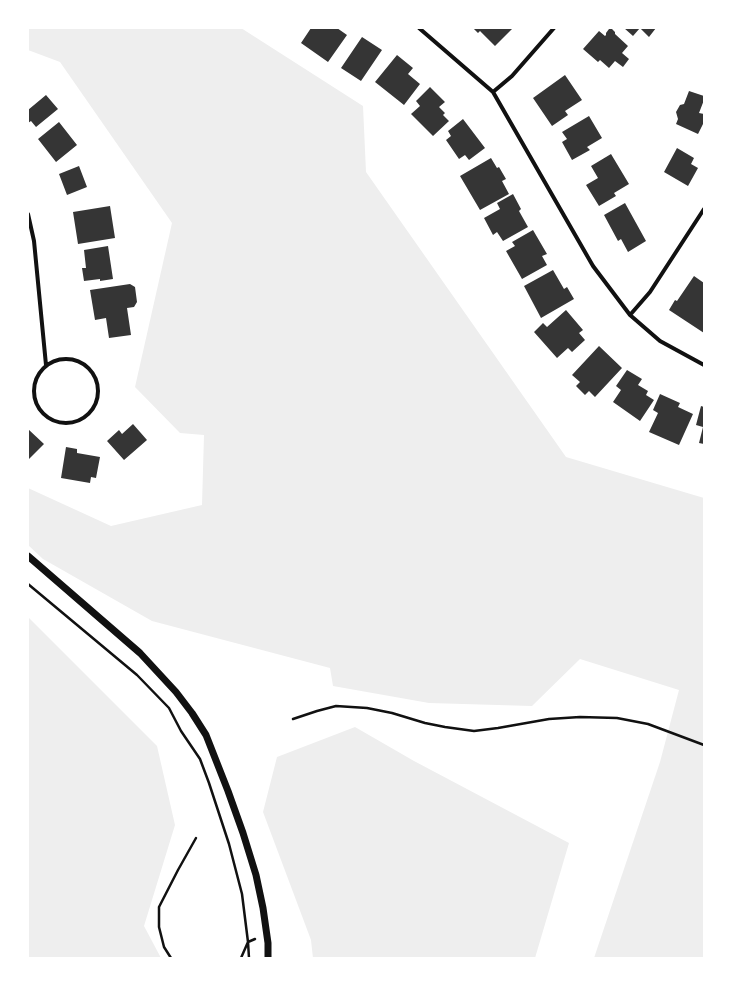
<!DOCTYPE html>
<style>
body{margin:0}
#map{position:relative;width:732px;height:986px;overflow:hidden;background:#fff;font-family:"Archivo Narrow",sans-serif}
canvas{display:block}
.frame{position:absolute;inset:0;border:29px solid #fff;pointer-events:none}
</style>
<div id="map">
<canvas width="732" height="986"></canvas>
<div class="frame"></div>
</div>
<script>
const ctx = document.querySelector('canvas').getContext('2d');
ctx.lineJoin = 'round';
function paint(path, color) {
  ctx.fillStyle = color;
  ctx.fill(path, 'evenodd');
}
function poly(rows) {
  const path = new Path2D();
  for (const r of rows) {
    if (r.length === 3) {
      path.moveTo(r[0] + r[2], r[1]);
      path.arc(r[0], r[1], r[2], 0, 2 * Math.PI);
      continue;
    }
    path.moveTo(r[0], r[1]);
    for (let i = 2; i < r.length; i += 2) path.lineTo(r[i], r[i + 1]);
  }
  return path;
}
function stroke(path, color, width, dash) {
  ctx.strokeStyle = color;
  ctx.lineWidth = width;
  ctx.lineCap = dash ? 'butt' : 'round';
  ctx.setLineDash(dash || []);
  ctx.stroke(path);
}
paint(poly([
 [28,28,241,28,363,106,366,172,566,457,704,498,704,958,594,958,660,762,679,690,580,659,532,706,429,703,333,686,330,668,152,621,43,559,28,545,28,488,111,526,202,505,204,435,180,433,135,387,172,223,60,62,28,50],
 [28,617,157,746,175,825,144,926,161,958,28,958],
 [355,727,414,761,569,843,535,958,313,958,311,940,263,812,277,757]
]), '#eee');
paint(poly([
 [311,28,337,28,347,35,328,62,301,43],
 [473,28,513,28,495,46,480,31,478,33],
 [624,28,656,28,649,37,640,28,633,36],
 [609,29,612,29,615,32,615,34,628,46,622,53,629,59,623,67,615,61,609,68,600,60,598,62,583,49,599,31,605,36,606,35,606,33],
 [362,37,382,50,361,81,341,68],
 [397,55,413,68,408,74,420,84,404,105,375,82],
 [565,75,582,100,565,111,568,115,552,126,533,98],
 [430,87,445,102,439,107,445,113,443,115,449,121,433,136,411,114,420,106,416,101],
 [689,91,704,96,704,100,699,113,704,114,704,124,703,124,698,134,676,124,678,119,676,112,680,105,684,104],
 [46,95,58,109,36,127,31,121,28,123,28,110],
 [589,116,602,138,587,147,590,150,572,160,562,142,567,139,562,132],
 [463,119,485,148,469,160,465,155,459,159,446,140,451,136,448,131],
 [59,122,77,145,56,162,38,139],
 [677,148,694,158,691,164,698,168,688,186,664,172],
 [611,154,629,184,614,193,616,196,599,206,586,185,598,178,591,166],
 [491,158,497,168,499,167,506,179,502,181,509,194,480,210,460,176],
 [79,166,87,187,67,195,59,174],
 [513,194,521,209,519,211,528,227,503,241,497,232,493,235,484,218,500,209,497,203],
 [625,203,646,241,628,252,621,239,618,241,604,215],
 [110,206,115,238,78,244,73,212],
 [533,230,547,254,542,256,547,265,522,279,506,251,515,246,512,242],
 [108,246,113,279,100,281,100,279,84,281,82,268,86,268,84,250],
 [553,270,564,289,567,287,574,299,541,318,524,286],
 [694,276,704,283,704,333,669,310,675,300,677,301],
 [130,284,135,287,137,302,134,307,127,308,131,335,109,338,106,318,95,320,90,290],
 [566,310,583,330,579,333,585,340,572,352,568,348,557,358,534,332,543,323,547,327],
 [599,346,622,368,595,397,589,391,585,395,576,386,580,382,572,375],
 [627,370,642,379,638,385,648,391,646,395,654,400,640,421,613,402,621,390,616,386],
 [660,394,680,403,678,407,693,414,679,445,649,432,658,413,653,410],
 [701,406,704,407,704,444,699,443,703,427,696,425],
 [133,424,147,440,124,460,107,441,119,430,122,434],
 [28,429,44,444,28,460],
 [66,447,77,449,77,453,100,457,96,478,91,477,90,483,61,478]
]), '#353535');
stroke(poly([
 [28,584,137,675,169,708,181,731,200,759,209,783,229,844,242,894,248,942,249,958],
 [293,719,317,711,336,706,367,708,392,713,425,723,445,727,474,731,498,728,549,719,580,717,617,718,648,724,704,745],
 [171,958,164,947,159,927,159,907,178,870,196,838],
 [241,958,248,942,255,939]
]), '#111', 2.5);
stroke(poly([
 [419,28,493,92,593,266,630,315,660,341,704,365],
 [493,92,512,76,554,28],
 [28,214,34,241,46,365],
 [630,315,650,292,704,209],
 [66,391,32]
]), '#111', 4);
stroke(poly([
 [28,556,140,653,176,692,192,713,206,735,228,791,243,833,256,875,263,908,268,943,268,958]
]), '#111', 7);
</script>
